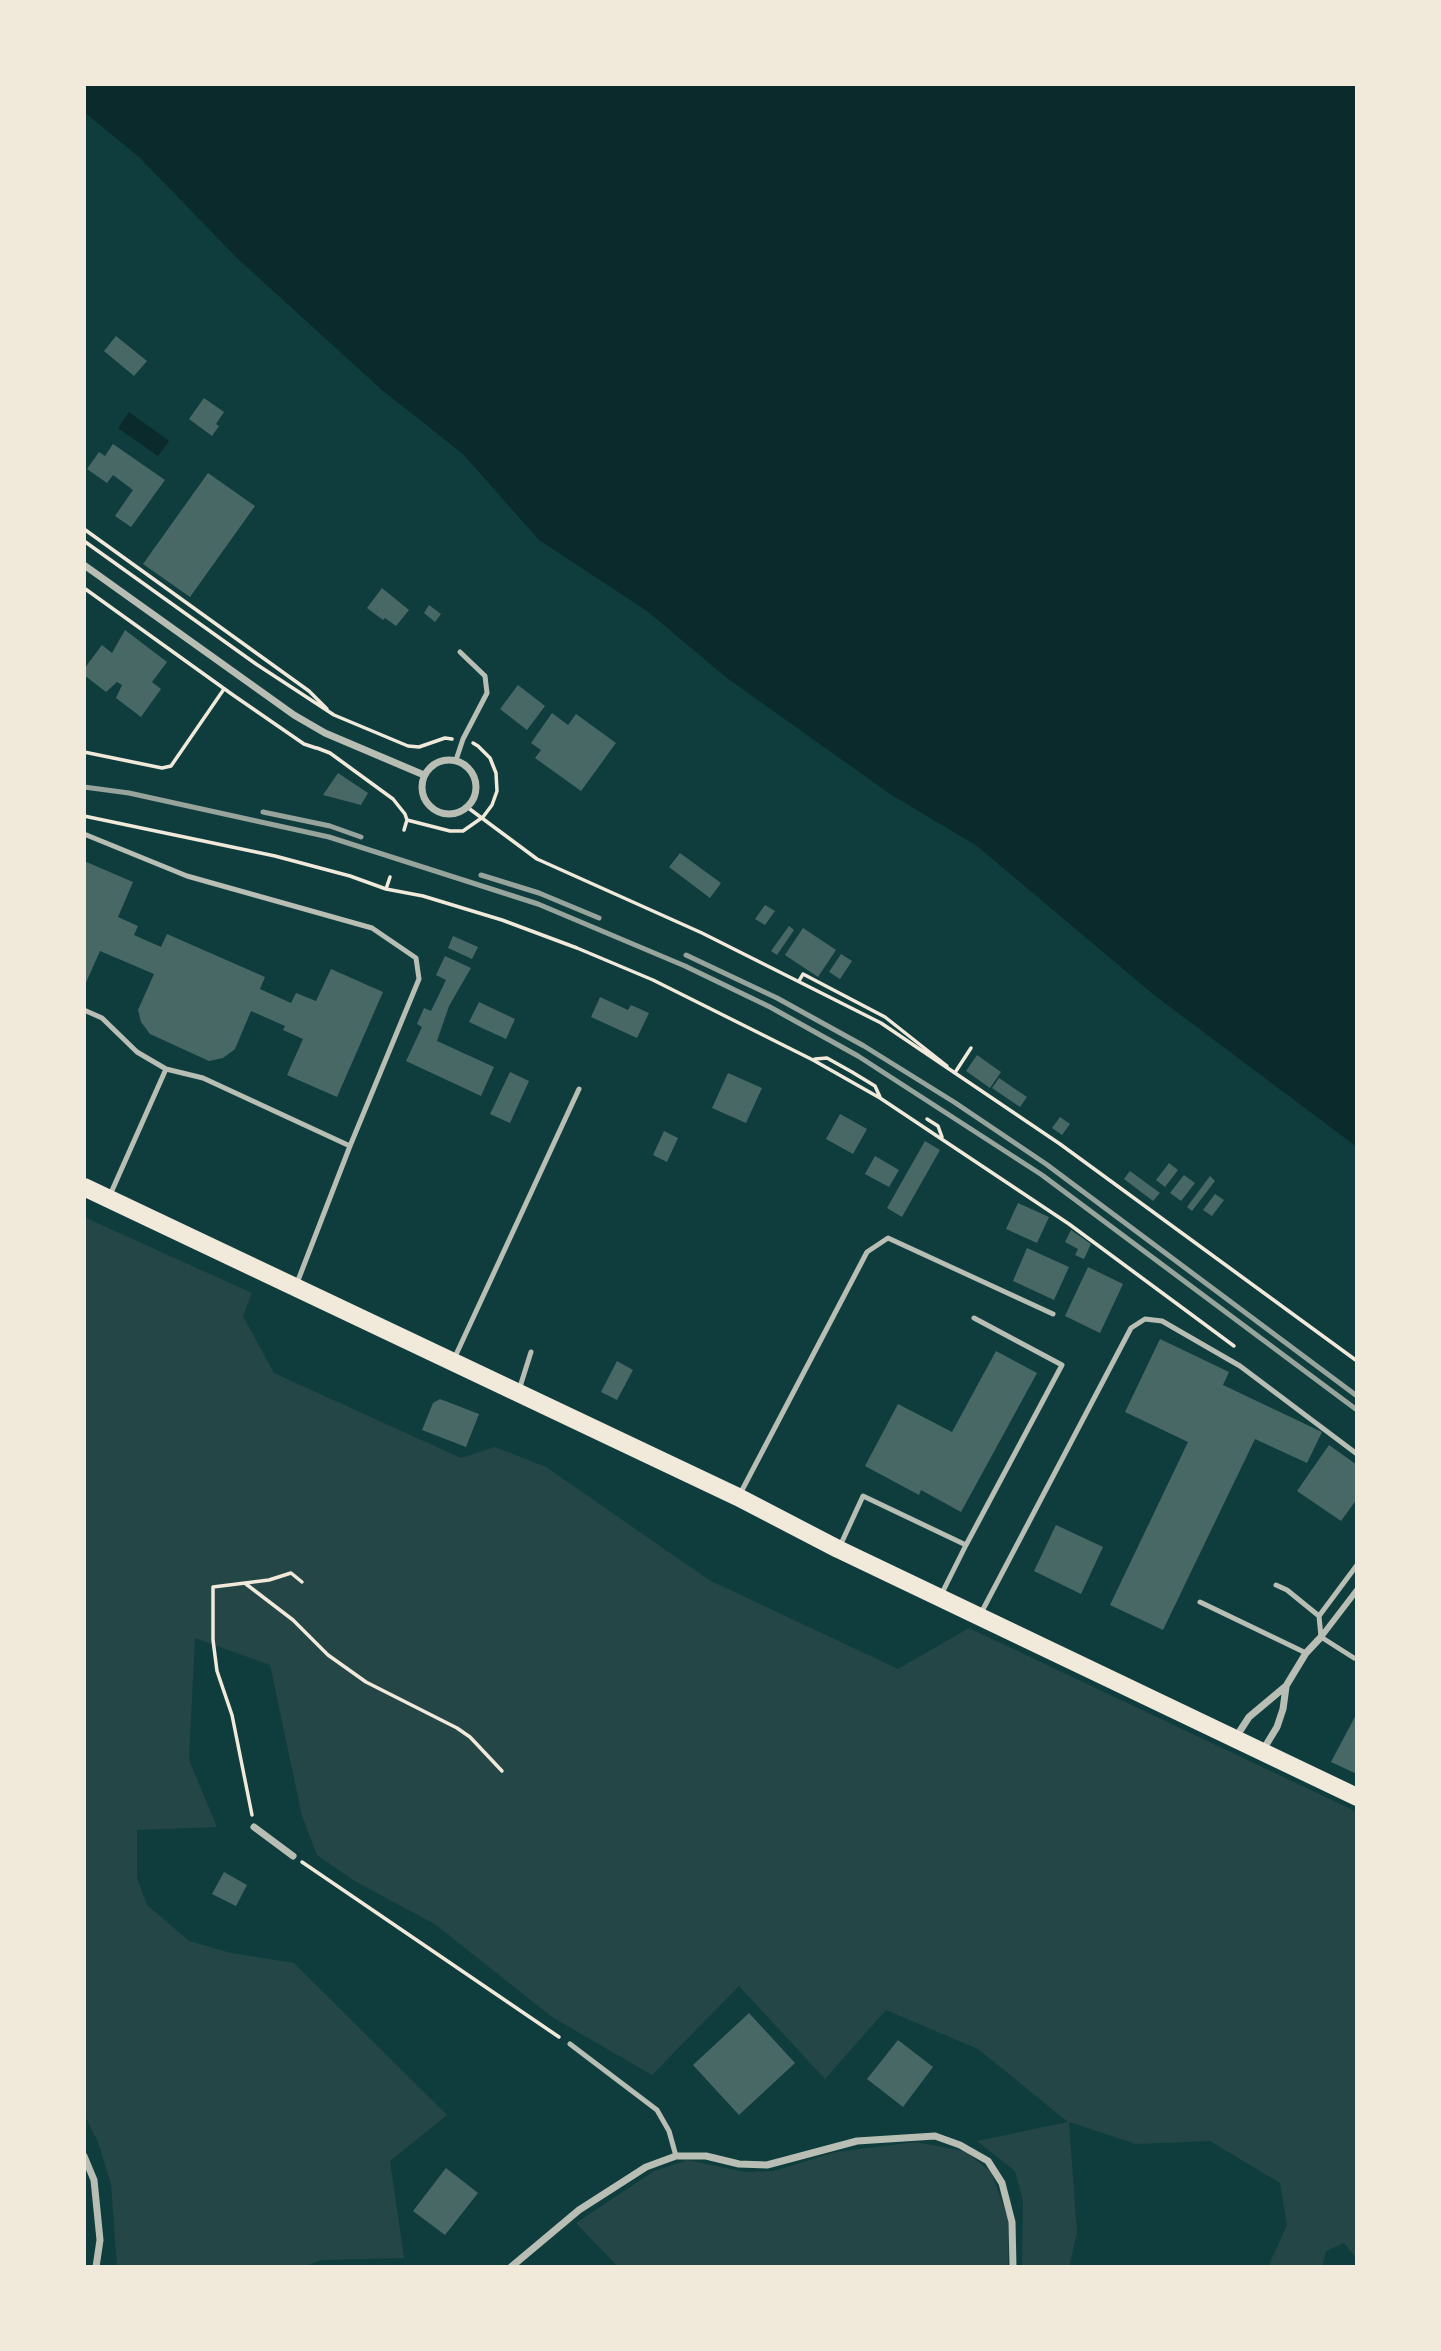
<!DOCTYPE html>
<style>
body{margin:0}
#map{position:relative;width:1441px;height:2351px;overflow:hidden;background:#0f3d3e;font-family:"IBM Plex Serif",serif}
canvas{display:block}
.frame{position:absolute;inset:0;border:86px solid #f1e9da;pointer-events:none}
</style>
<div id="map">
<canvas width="1441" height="2351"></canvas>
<div class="frame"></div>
</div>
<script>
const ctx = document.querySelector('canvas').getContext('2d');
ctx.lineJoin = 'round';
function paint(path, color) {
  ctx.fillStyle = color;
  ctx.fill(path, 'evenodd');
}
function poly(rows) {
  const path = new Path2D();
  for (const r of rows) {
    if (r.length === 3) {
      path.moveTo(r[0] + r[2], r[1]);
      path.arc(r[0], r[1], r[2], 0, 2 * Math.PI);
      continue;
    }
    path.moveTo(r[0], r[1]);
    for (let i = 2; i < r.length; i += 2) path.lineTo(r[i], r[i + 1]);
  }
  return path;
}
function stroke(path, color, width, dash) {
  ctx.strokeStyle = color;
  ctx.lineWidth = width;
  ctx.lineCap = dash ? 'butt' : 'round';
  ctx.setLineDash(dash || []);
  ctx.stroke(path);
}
paint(poly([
 [84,1217,252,1293,243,1316,274,1373,461,1458,495,1447,546,1467,709,1580,898,1669,969,1628,1357,1812,1357,2259,1344,2243,1326,2251,1322,2267,1268,2267,1287,2225,1280,2183,1210,2141,1136,2144,1069,2122,1077,2233,1069,2267,1022,2267,1023,2201,1015,2171,977,2141,1068,2122,978,2049,886,2010,825,2079,739,1986,652,2075,552,2017,436,1925,353,1880,317,1855,302,1816,270,1665,195,1638,189,1760,217,1827,137,1830,137,1878,147,1905,189,1941,231,1953,294,1963,447,2115,390,2161,404,2258,322,2260,303,2267,117,2267,111,2184,98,2142,84,2114],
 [915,2142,965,2151,991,2172,1009,2221,1008,2267,618,2267,576,2223,654,2171,688,2160,744,2172,774,2171,836,2152]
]), '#244646');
paint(poly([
 [84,84,1357,84,1357,1147,1154,995,977,846,890,794,727,678,647,611,539,540,463,454,383,391,237,258,139,157,84,112],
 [129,412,169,441,158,456,118,428]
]), '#0a2a2b');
paint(poly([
 [116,336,147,361,134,376,104,351],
 [204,398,224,412,216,424,219,426,212,436,189,419],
 [113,444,165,480,131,527,115,516,133,490,113,475,107,483,87,469,99,452,105,456],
 [208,473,255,506,190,597,143,564],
 [382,588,409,610,396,626,385,618,383,620,367,608],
 [429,605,441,614,435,622,424,613],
 [125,630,167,662,152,682,161,689,141,717,116,698,122,685,117,682,106,692,84,675,84,669,102,645,112,653],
 [518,685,545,706,527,730,500,709],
 [552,713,568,725,576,714,616,743,581,791,535,758,541,750,531,743],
 [338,773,368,793,361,805,323,795],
 [680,853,721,883,710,898,669,867],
 [84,861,133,882,118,917,138,926,134,935,161,947,167,934,265,977,260,989,291,1003,296,993,316,1001,331,969,383,992,337,1097,287,1075,303,1039,283,1030,285,1026,251,1011,235,1049,223,1058,209,1061,150,1034,141,1022,138,1010,154,974,100,951,84,987],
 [765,905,775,911,765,925,755,919],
 [789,926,794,930,777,955,771,951],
 [803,928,836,950,818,977,785,955],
 [453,936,478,947,472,959,448,948],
 [841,954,852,961,840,979,829,972],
 [445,956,471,968,449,1006,437,1041,494,1067,481,1096,406,1061,422,1027,417,1024,424,1008,431,1011,446,980,436,975],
 [600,997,628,1010,631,1005,649,1013,637,1038,591,1017],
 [479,1002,515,1019,506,1039,469,1022],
 [977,1055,1001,1072,990,1088,966,1071],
 [510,1072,529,1081,510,1123,490,1114],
 [728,1073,762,1088,746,1123,712,1108],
 [999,1078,1027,1097,1020,1107,992,1088],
 [840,1114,867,1129,853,1154,826,1139],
 [1060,1117,1070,1124,1062,1135,1052,1128],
 [664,1131,678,1138,667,1162,653,1155],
 [925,1141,940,1150,902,1217,887,1208],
 [875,1156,899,1170,889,1187,865,1174],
 [1169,1163,1178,1170,1165,1187,1156,1180],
 [1130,1171,1160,1193,1153,1201,1124,1179],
 [1184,1175,1195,1183,1181,1201,1170,1193],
 [1210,1176,1215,1181,1192,1211,1187,1207],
 [1215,1194,1224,1200,1212,1216,1203,1210],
 [1018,1203,1049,1217,1037,1243,1006,1229],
 [1071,1230,1091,1244,1084,1259,1075,1255,1078,1249,1065,1242],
 [1027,1248,1069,1267,1054,1300,1013,1281],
 [1088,1267,1123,1284,1100,1333,1065,1316],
 [1160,1339,1229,1372,1223,1385,1322,1432,1307,1463,1255,1439,1163,1630,1110,1605,1188,1442,1125,1412],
 [996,1351,1037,1373,961,1512,921,1490,919,1495,865,1466,898,1404,952,1432],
 [617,1361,633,1370,617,1400,601,1392],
 [440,1399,479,1414,466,1447,422,1430,433,1403],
 [1329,1445,1357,1465,1357,1499,1341,1521,1297,1491],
 [1056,1525,1103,1547,1081,1594,1034,1571],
 [1357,1713,1357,1774,1331,1762],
 [224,1872,247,1885,236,1906,212,1894],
 [749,2013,795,2063,739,2115,693,2065],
 [898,2040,933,2067,903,2107,867,2079],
 [446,2168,478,2193,445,2235,413,2211]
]), '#486865');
stroke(poly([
 [84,529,309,691,327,709],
 [84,541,256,664,334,715,408,746,419,747,445,738,452,739],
 [84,588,233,695,304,744,316,748],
 [317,748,330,753,393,799,405,814,407,820,404,830],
 [84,752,162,768,171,766,224,689],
 [467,807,537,859,702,933,881,1023,1060,1144,1357,1361],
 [84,816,275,856,350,876,386,889,423,896,502,920,577,948,653,980,813,1060,880,1098,1069,1224,1234,1346],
 [407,820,450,831,463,831,483,817,492,805,497,791,496,773,490,758,478,746,473,743],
 [386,889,390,877],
 [799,981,803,974,885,1017,947,1066],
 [815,1059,827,1058,852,1072,875,1086,880,1097],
 [956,1071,971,1048],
 [927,1119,938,1126,942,1137],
 [246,1584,293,1620,328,1655,366,1682,457,1728,470,1737,502,1771],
 [252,1815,232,1715,217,1671,213,1640,213,1587,269,1580,291,1573,302,1582],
 [302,1862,559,2037]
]), '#f1e9da', 3.5);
stroke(poly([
 [456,760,463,739,487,693,485,676,460,652],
 [84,834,187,876,372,928,416,958,419,979,350,1146,297,1283],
 [84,1010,102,1018,137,1052,166,1069,203,1078,350,1146],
 [110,1195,166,1069],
 [454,1359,579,1089],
 [519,1390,531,1352],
 [740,1494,867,1252,888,1238,1053,1314],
 [840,1546,863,1496,966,1545],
 [1276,1585,1287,1590,1319,1616,1321,1637,1354,1658],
 [941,1595,966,1545,1062,1365,974,1318],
 [1200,1602,1306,1653],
 [980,1615,1131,1328,1145,1319,1162,1321,1240,1366,1357,1454],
 [1319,1616,1357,1565],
 [570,2044,657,2110,669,2131,676,2156]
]), '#b8beb3', 5);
stroke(poly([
 [1321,1637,1357,1590]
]), '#b8beb3', 6);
stroke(poly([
 [84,565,294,715,325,733,424,775],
 [449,787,27],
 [1236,1737,1249,1717,1286,1686,1306,1653,1321,1637],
 [1263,1750,1277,1727,1283,1709,1286,1687],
 [254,1827,293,1856],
 [84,2156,94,2180,100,2240,96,2267],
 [511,2267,579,2210,646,2167,676,2156,706,2156,739,2164,767,2165,857,2141,935,2136,960,2145,988,2161,1002,2183,1012,2222,1013,2267]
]), '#b8beb3', 7);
stroke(poly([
 [84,1187,738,1497,838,1549,1357,1797]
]), '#f1e9da', 18);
stroke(poly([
 [84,787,129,793,329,837,538,904,685,966,770,1007,858,1056,1042,1175,1357,1410],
 [263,812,330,826,361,837],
 [481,875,539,893,599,918],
 [686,955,777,998,864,1046,954,1102,1046,1164,1357,1396]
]), '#97a49c', 5);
</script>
